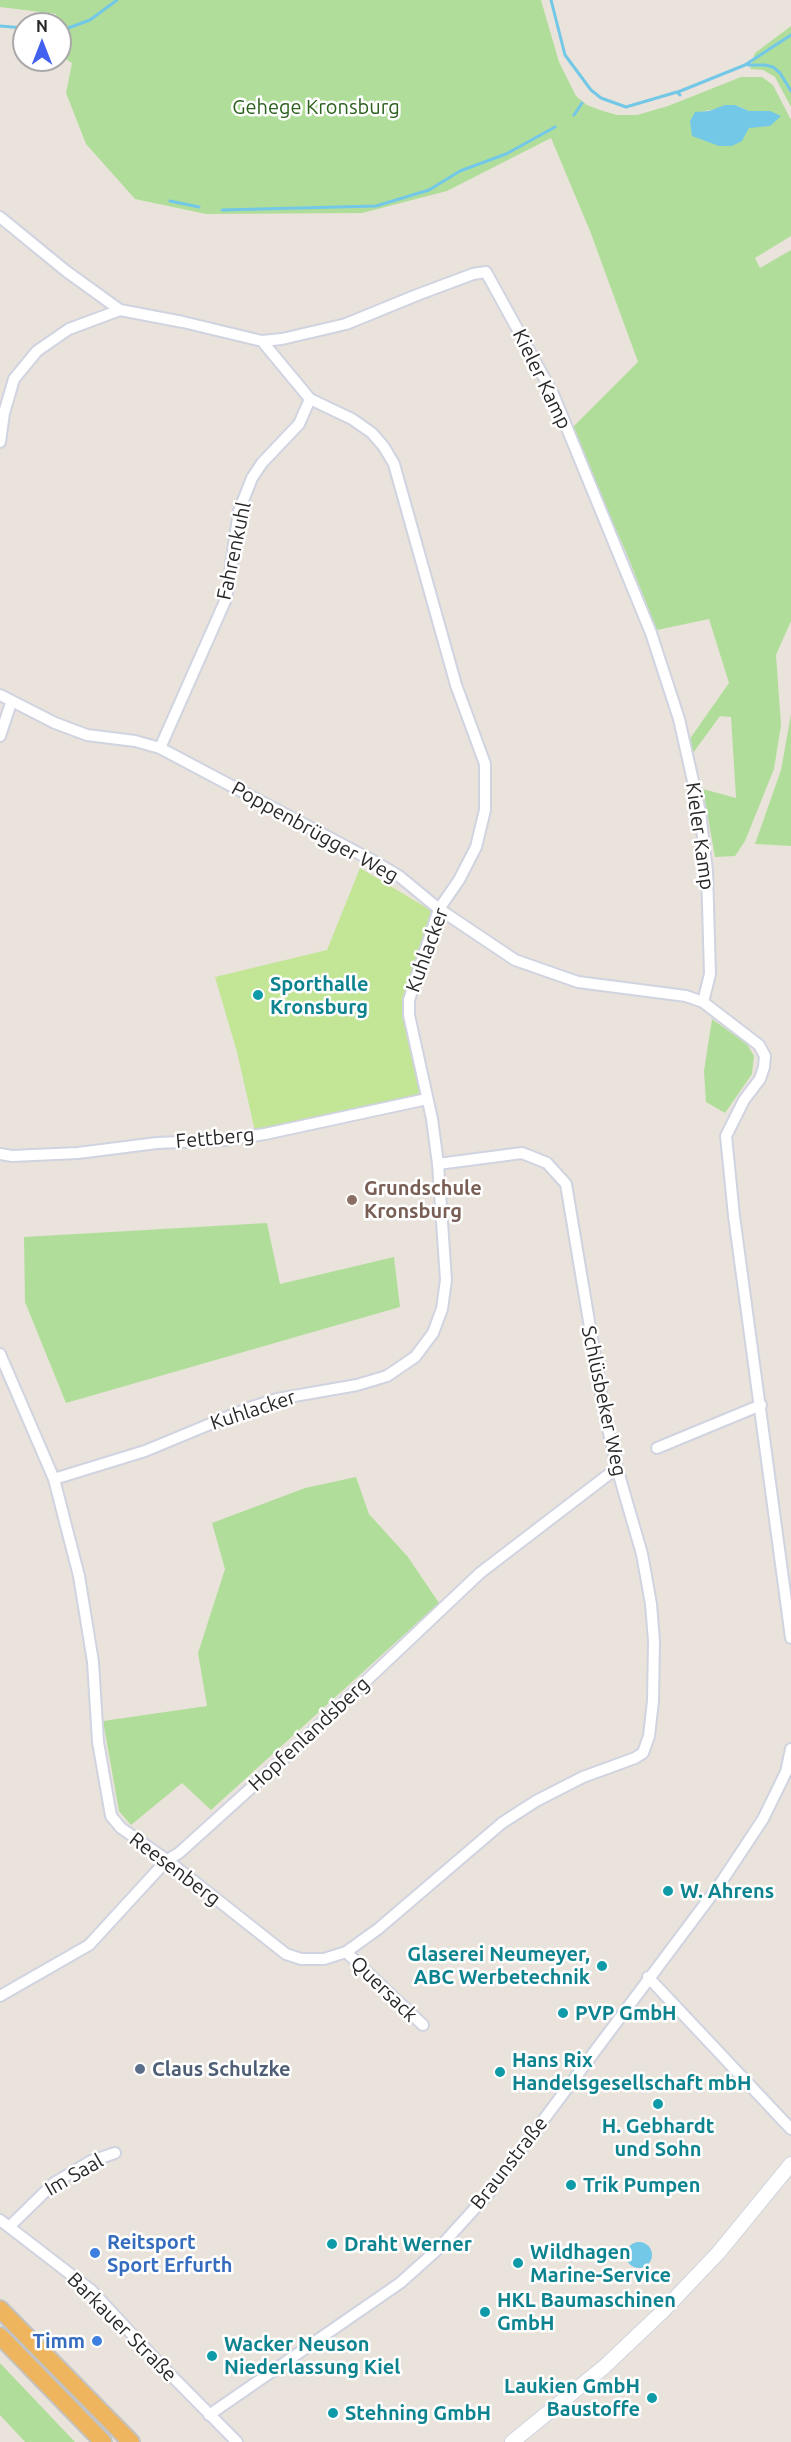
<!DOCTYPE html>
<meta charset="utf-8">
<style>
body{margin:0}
#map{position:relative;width:791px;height:2442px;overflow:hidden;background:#eae3db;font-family:Ubuntu,sans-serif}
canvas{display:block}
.north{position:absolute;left:12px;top:12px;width:60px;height:60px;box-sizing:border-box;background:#fff;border:2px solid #a9a9a9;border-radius:50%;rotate:0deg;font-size:16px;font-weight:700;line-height:24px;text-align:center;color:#282828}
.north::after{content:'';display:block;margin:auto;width:21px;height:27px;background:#4361ef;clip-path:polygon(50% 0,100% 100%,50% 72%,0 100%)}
</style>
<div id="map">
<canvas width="791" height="2442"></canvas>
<div class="north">N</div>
</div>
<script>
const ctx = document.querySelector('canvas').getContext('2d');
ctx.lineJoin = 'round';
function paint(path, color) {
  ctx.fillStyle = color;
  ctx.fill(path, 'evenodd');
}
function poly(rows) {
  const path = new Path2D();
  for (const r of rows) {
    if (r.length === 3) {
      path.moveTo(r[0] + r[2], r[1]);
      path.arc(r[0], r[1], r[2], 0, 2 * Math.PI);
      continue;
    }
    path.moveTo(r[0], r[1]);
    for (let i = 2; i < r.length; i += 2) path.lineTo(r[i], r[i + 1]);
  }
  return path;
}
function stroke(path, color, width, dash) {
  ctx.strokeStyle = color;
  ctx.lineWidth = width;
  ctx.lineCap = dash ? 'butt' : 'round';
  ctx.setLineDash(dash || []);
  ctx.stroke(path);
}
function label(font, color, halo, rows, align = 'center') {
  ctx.font = font + ' Ubuntu,sans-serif';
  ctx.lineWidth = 5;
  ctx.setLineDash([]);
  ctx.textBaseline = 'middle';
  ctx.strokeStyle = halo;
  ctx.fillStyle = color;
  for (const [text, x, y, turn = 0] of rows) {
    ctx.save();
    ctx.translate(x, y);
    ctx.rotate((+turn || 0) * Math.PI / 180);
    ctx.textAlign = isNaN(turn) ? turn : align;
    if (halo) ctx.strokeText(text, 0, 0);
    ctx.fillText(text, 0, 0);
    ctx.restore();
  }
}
paint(poly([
 [0,0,541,0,559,62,576,96,587,105,600,110,617,115,637,115,668,106,741,77,762,77,773,85,791,120,791,236,755,258,760,268,791,250,791,621,776,655,781,725,774,769,745,841,735,856,715,857,703,789,736,798,731,717,720,716,693,753,689,740,729,683,709,619,657,630,626,552,571,429,638,362,590,231,551,138,447,191,362,213,206,214,135,199,86,144,66,93,72,63,60,55,60,24,45,24,57,14,0,7],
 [735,105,749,111,770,111,770,126,749,127,742,140,690,121,695,113],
 [791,26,791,107,775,77,763,70,750,69,755,53],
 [791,714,791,846,755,844,781,770],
 [712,1019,747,1044,754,1056,752,1074,725,1113,706,1102,704,1071],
 [267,1223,280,1284,394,1257,400,1307,66,1403,25,1302,24,1237],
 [356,1477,369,1514,408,1557,439,1603,211,1810,182,1783,131,1825,119,1811,103,1721,207,1706,198,1653,225,1569,212,1523,305,1488],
 [0,2363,75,2442,25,2442,0,2415]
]), '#b0de9a');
paint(poly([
 [360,868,432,911,407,986,405,1000,405,1014,421,1095,255,1131,237,1052,215,977,327,950]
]), '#c2e596');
paint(poly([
 [725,105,735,105,749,111,770,111,781,116,770,126,749,128,742,141,732,146,719,146,692,136,690,121,695,112,709,111],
 [639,2255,13]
]), '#73c7e7');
stroke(poly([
 [551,0,565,55,591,90,601,98,626,107,677,92,680,95],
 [0,26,24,28],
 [60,31,90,20,117,0],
 [748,65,765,65,773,67,780,73,791,91],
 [678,92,745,65,791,35],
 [574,115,582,103],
 [170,201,199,207],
 [222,210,376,206,429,190,460,171,506,154,555,127]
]), '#73c7e7', 3);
const minor = poly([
 [0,217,66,271,120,310,183,322,262,341,282,339,346,324,417,295,473,274,486,272,553,394,651,633,679,719,700,812,707,871,710,974,703,1002],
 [0,442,4,413,14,379,37,351,69,329,120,310],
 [0,695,55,723,87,735,135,741,160,748,377,863,399,876,439,909,515,960,578,982,686,996,703,1002,759,1045,765,1056,764,1067,760,1079,744,1100,726,1136,734,1216,791,1638],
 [0,736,11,703],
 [160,748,226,599,239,511,252,478,262,463,299,424,310,399],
 [0,1154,12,1156,78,1153,157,1143,225,1140,265,1134,427,1099],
 [0,1354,54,1479,79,1576,93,1662,98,1742,111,1816,121,1828,167,1860,286,1954,301,1959,324,1959,346,1952,378,1929,502,1823,536,1801,583,1777,635,1758,643,1753,649,1736,653,1701,654,1641,651,1604,642,1554,617,1468,604,1411,566,1184,547,1163,522,1153,438,1164],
 [657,1448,761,1405],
 [54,1479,145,1451,249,1408,277,1399,357,1385,387,1376,415,1357,433,1333,442,1309,446,1280,438,1164,432,1119,409,1015,409,1000,439,909,459,880,476,847,485,810,485,764,456,685,394,464,384,447,372,433,352,419,310,399,262,341],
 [346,1952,423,2025],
 [648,1977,791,2129],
 [0,1996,89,1945,167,1860,179,1853,293,1750,480,1573,617,1468],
 [0,2220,91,2290,156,2360,237,2442],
 [9,2227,54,2183,91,2161,115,2153],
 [209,2415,400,2283,438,2249,488,2194,720,1884,763,1819,786,1772,791,1749]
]);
const secondary = poly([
 [512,2442,604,2367,662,2312,719,2252,791,2164]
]);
const trunk = poly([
 [0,2309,131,2442],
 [0,2336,103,2442]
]);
stroke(minor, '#d0d3e0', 14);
stroke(secondary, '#d0d3e0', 16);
stroke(trunk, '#c3c3c3', 20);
stroke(minor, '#fff', 10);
stroke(secondary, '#fff', 14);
stroke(trunk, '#eeb45e', 16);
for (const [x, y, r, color] of [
 [258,995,6,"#0f9aa8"],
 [352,1200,6,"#8d6e63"],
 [668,1891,6,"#0f9aa8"],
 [602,1966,6,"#0f9aa8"],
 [563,2013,6,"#0f9aa8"],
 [140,2069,6,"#5c6f8a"],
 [500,2072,6,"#0f9aa8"],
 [658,2104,6,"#0f9aa8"],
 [571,2185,6,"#0f9aa8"],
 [332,2244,6,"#0f9aa8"],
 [95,2253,6,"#3f7fe0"],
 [518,2263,6,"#0f9aa8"],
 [485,2312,6,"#0f9aa8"],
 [97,2341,6,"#3f7fe0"],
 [212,2356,6,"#0f9aa8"],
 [652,2398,6,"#0f9aa8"],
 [333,2413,6,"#0f9aa8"]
]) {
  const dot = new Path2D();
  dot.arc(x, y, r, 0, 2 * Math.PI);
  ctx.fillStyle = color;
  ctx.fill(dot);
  stroke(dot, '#fff', 2);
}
label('20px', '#2b601d', '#fff', [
 ["Gehege Kronsburg",316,107]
]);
label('20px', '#282828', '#fff', [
 ["Kieler Kamp",542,379,64],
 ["Fahrenkuhl",234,551,-78],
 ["Poppenbrügger Weg",315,832,29],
 ["Kieler Kamp",700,836,82],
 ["Kuhlacker",427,950,-70],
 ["Fettberg",215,1138,-5],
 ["Schlüsbeker Weg",604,1401,78],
 ["Kuhlacker",253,1410,-18],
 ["Hopfenlandsberg",309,1734,-43],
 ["Reesenberg",175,1869,37],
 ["Quersack",384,1989,44],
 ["Braunstraße",509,2163,-52],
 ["Im Saal",74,2175,-30],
 ["Barkauer Straße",122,2327,45]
]);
label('bold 20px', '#0d838f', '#fff', [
 ["Sporthalle",270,984],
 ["Kronsburg",270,1007],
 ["W. Ahrens",680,1891],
 ["Glaserei Neumeyer,",590,1954,"right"],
 ["ABC Werbetechnik",590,1977,"right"],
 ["PVP GmbH",575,2013],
 ["Hans Rix",512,2060],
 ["Handelsgesellschaft mbH",512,2083],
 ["H. Gebhardt",658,2126,"center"],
 ["und Sohn",658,2149,"center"],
 ["Trik Pumpen",583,2185],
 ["Draht Werner",344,2244],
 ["Wildhagen",530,2252],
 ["Marine-Service",530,2275],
 ["HKL Baumaschinen",497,2300],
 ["GmbH",497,2323],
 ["Wacker Neuson",224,2344],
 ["Niederlassung Kiel",224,2367],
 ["Laukien GmbH",640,2386,"right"],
 ["Baustoffe",640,2409,"right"],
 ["Stehning GmbH",345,2413]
], 'left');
label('bold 20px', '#785e54', '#fff', [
 ["Grundschule",364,1188],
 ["Kronsburg",364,1211]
], 'left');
label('bold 20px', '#4e5e75', '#fff', [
 ["Claus Schulzke",152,2069]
], 'left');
label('bold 20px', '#366cbe', '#fff', [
 ["Reitsport",107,2242],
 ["Sport Erfurth",107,2265],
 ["Timm",85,2341,"right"]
], 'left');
</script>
